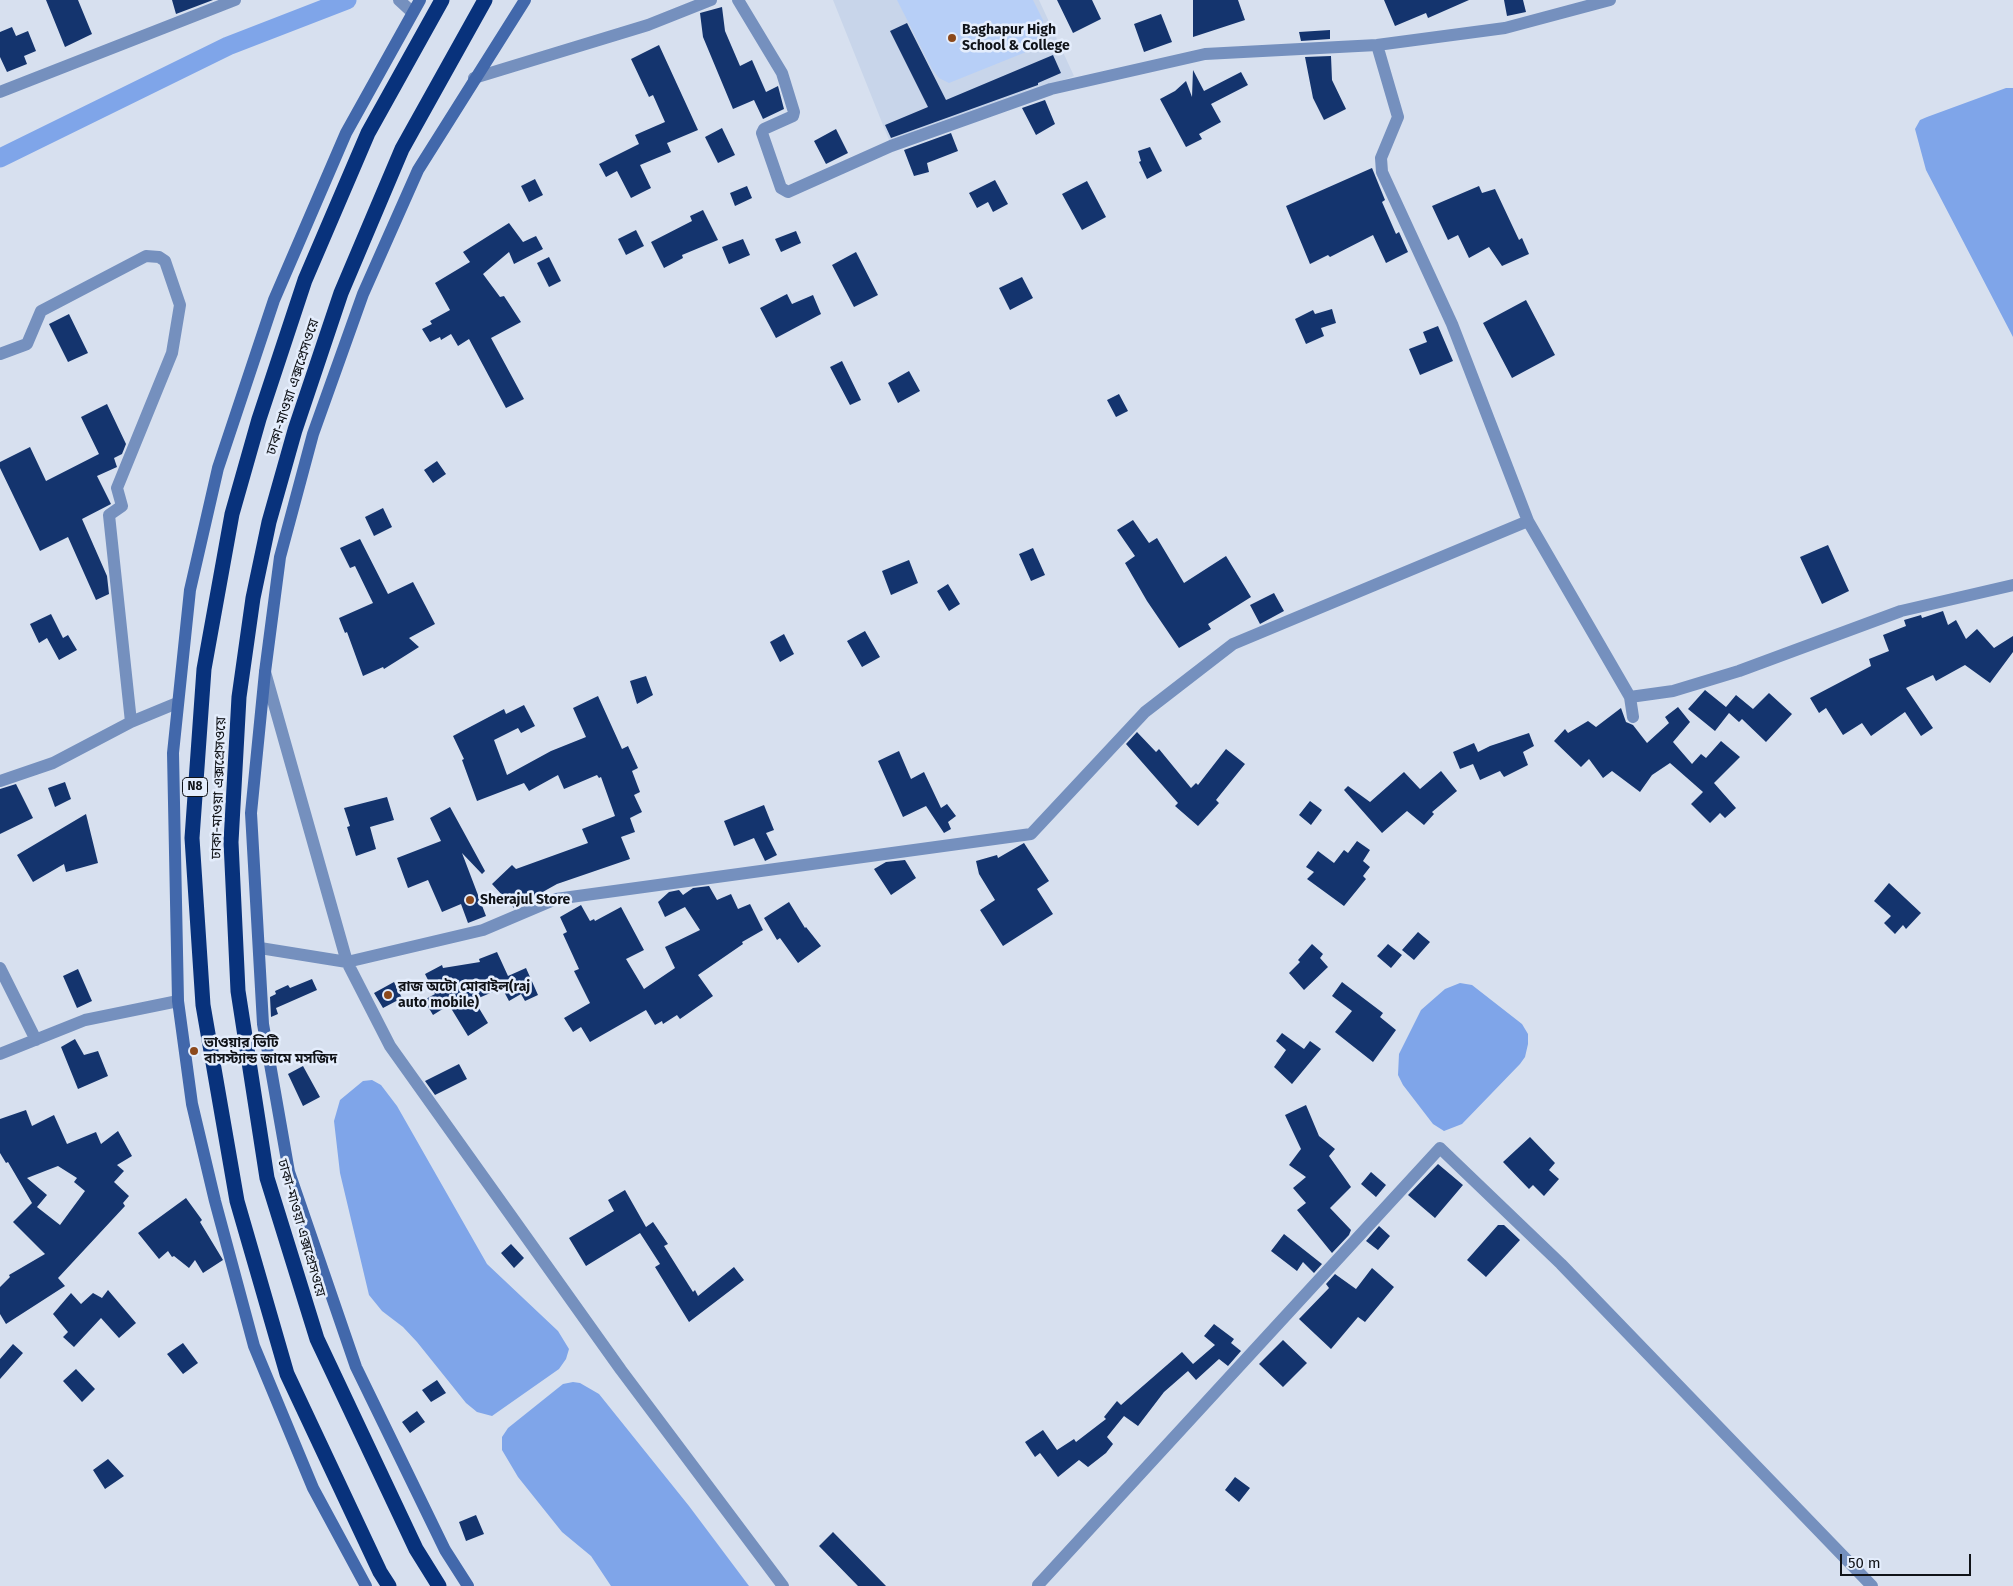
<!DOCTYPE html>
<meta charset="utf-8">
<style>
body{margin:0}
#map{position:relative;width:2013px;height:1586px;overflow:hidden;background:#d7e0ef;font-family:"Fira Sans",sans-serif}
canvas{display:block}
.scale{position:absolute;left:1840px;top:1554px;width:131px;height:22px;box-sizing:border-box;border:2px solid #101318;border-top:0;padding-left:6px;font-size:15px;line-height:18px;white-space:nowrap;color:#101318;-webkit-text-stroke:4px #e4edfc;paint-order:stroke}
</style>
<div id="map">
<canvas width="2013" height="1586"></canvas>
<div class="scale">50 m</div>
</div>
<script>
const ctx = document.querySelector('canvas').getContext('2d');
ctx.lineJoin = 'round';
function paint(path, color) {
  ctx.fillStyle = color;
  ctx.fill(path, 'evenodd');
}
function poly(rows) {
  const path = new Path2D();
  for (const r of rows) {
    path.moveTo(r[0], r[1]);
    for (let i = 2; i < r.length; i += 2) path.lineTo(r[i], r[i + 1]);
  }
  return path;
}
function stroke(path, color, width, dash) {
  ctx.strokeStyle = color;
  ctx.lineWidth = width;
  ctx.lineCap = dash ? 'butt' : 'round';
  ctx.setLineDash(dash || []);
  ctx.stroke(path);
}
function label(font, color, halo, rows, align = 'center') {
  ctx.font = font + ' "Fira Sans","Noto Sans Bengali",sans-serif';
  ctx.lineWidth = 5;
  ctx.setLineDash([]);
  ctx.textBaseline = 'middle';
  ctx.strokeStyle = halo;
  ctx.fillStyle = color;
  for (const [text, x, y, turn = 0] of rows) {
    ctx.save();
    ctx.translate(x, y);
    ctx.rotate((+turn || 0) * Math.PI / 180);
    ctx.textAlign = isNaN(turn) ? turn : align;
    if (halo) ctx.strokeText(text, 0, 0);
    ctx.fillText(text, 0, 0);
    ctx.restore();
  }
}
paint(poly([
 [833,0,1039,0,1074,76,891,145]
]), '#c8d5ea');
paint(poly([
 [897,0,1033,0,1043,20,1042,30,1038,45,1031,50,949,83,939,78,932,69]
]), '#b7cff7');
paint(poly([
 [2006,88,2013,88,2013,337,1926,170,1915,129,1920,120,1927,117],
 [1460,983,1472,985,1522,1024,1528,1034,1528,1044,1525,1057,1520,1064,1462,1124,1444,1131,1433,1124,1403,1085,1398,1075,1399,1054,1421,1010,1445,989],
 [372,1080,381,1085,397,1106,487,1264,558,1331,569,1349,566,1359,559,1369,492,1416,477,1412,466,1403,417,1342,403,1327,382,1311,369,1295,340,1173,334,1121,340,1100,363,1081],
 [573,1382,580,1383,599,1394,689,1506,749,1586,611,1586,591,1556,562,1532,518,1477,502,1450,502,1437,508,1428,563,1384]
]), '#7fa5e9');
stroke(poly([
 [0,158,228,46,347,0]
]), '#7fa5e9', 19);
paint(poly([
 [46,0,78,0,92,34,65,47],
 [172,0,213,0,176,14],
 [1057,0,1092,0,1101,19,1073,33],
 [1193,0,1238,0,1245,20,1193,37],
 [1384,0,1469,0,1428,18,1426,13,1395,26],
 [1504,0,1523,0,1526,12,1507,16],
 [722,7,725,31,740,66,752,60,766,92,778,86,784,109,763,119,754,100,733,109,703,37,700,13],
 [1161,14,1172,42,1144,52,1134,24],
 [907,23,946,100,1053,55,1061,73,1038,83,1038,85,891,138,885,125,928,107,890,31],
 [12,27,16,36,28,31,36,51,24,56,27,64,7,72,0,57,0,32],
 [1330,30,1330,39,1301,41,1299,32],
 [659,45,698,130,667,143,671,152,640,165,651,188,631,198,617,171,606,177,599,164,639,144,635,135,665,122,653,95,649,97,631,59],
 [1331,56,1332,80,1346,109,1324,120,1313,98,1305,57],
 [1193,70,1204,91,1241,72,1248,85,1211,104,1221,122,1199,134,1202,139,1186,147,1160,99,1175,91,1186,81,1192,97],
 [1045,100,1055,124,1036,135,1022,108],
 [722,128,735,155,718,163,705,137],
 [836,129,848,153,826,164,814,141],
 [951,133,958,151,927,163,929,172,914,176,904,150],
 [1150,147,1162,171,1147,179,1139,162,1141,161,1138,151],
 [1372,168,1385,200,1382,202,1396,234,1399,232,1408,252,1386,263,1373,235,1330,257,1328,255,1310,264,1286,206],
 [535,179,543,195,529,202,521,186],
 [995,180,1008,204,993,212,988,202,977,208,969,193],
 [1087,181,1106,217,1082,230,1062,194],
 [747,186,752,198,735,206,730,193],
 [1479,186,1482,193,1495,189,1519,240,1522,238,1529,254,1502,266,1489,247,1469,258,1458,235,1448,240,1432,206],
 [703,210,718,240,682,255,683,258,664,268,651,242,692,221,690,216],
 [509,223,523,242,536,236,543,249,514,264,509,252,483,274,500,297,504,296,521,322,491,338,524,399,506,408,469,339,458,346,451,334,441,340,440,337,430,342,422,329,432,324,430,321,450,310,435,283,470,262,463,252],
 [636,230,644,246,626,255,618,239],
 [796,231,801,243,781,252,775,239],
 [743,239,750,255,729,264,722,247],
 [856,252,878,295,854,307,832,265],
 [549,257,561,281,549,287,537,263],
 [1022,277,1033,298,1010,310,999,288],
 [787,294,792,304,813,295,821,314,776,338,760,308],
 [1526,300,1555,355,1512,378,1483,323],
 [1332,309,1336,323,1321,328,1324,336,1306,344,1295,319,1313,310,1315,314],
 [69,314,88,353,68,362,49,324],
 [1438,326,1453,361,1420,375,1409,349,1427,342,1423,332],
 [842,361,861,400,850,405,830,367],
 [909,371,920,391,898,403,888,383],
 [1119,394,1128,411,1116,417,1107,400],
 [107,404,126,444,122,454,114,458,117,467,97,476,111,504,82,519,107,576,109,594,96,600,68,537,40,551,0,468,0,462,30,447,46,481,99,454,81,417],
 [437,461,446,474,433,483,424,470],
 [383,508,392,527,374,536,365,517],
 [1133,520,1149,543,1157,538,1184,583,1226,556,1251,597,1208,624,1211,629,1179,648,1147,601,1125,563,1135,556,1117,530],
 [360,539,388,594,413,582,435,624,409,638,419,647,384,669,383,667,363,676,347,632,345,633,339,618,373,603,355,566,350,568,340,548],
 [1828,545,1849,591,1822,604,1800,557],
 [1033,548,1045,575,1031,581,1019,554],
 [909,560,918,583,891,595,882,571],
 [948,584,960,604,949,611,937,591],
 [1274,593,1284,611,1260,624,1250,605],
 [1943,611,1948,625,1956,620,1966,639,1977,629,1994,648,2013,636,2013,652,1990,683,1965,665,1936,681,1933,675,1906,688,1933,728,1921,736,1905,712,1871,736,1862,723,1843,735,1826,708,1819,713,1810,698,1871,666,1869,659,1889,651,1883,635,1906,626,1904,620,1921,615,1922,618],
 [51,614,63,638,68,635,77,650,59,660,47,638,39,643,30,624],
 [865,631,880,657,862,667,847,641],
 [784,634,794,654,780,662,770,642],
 [646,676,653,695,637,704,630,681],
 [1705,690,1726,707,1736,695,1753,709,1769,693,1792,714,1766,742,1742,719,1739,722,1729,713,1715,731,1688,709],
 [598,696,622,749,628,746,638,768,632,771,640,792,634,795,642,812,630,818,635,832,621,837,630,859,557,884,514,908,492,884,512,865,516,869,588,843,582,829,615,816,601,777,599,778,597,775,564,789,558,775,529,791,524,783,477,801,462,760,464,759,453,736,504,709,506,714,524,705,535,726,521,733,518,728,494,740,507,775,551,751,586,737,573,708],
 [1678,707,1690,722,1673,742,1692,764,1701,754,1706,758,1721,741,1740,757,1714,783,1736,808,1725,818,1720,813,1710,823,1691,804,1703,792,1670,763,1652,775,1640,792,1612,771,1603,778,1589,759,1581,767,1554,741,1565,729,1568,733,1588,721,1596,727,1621,708,1626,722,1633,725,1647,743,1669,723,1665,717],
 [1137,732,1156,752,1159,749,1191,788,1196,783,1198,785,1226,749,1245,764,1216,800,1219,803,1198,826,1175,806,1178,803,1126,744],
 [1529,733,1534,746,1523,752,1528,765,1504,777,1500,771,1480,780,1473,764,1460,769,1453,752,1474,743,1478,752,1490,746],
 [899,751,911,779,924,772,941,808,947,804,956,816,948,822,951,829,944,833,926,806,903,817,878,761],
 [1441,771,1457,791,1432,812,1434,814,1424,825,1407,811,1382,833,1344,790,1348,786,1370,802,1404,772,1420,789],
 [65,782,71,799,55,807,48,788],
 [16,784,33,818,0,834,0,789],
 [387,797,394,820,370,827,376,849,356,856,347,827,350,826,344,808],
 [1310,801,1322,810,1311,825,1299,815],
 [764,805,774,830,766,833,777,855,765,861,754,838,734,846,724,821],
 [450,807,485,871,482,874,462,853,486,916,468,923,461,904,442,912,428,880,408,888,397,858,441,841,430,818],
 [86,814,98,863,66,872,64,864,33,882,17,855],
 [1357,841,1370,850,1363,861,1370,867,1363,876,1366,879,1344,906,1307,879,1314,872,1306,867,1318,851,1334,863,1344,850,1348,853],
 [1024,843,1049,881,1037,889,1053,914,1003,946,980,910,995,900,979,874,976,861,997,855,998,858],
 [905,860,916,878,891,895,874,869,886,862],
 [1889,883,1921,913,1906,929,1903,925,1895,934,1884,923,1891,916,1874,901],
 [709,886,717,900,731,894,738,909,750,904,763,930,742,942,743,944,698,975,713,996,680,1019,677,1015,663,1024,662,1021,655,1025,646,1010,590,1042,581,1027,573,1032,564,1018,590,1003,574,971,579,969,563,934,567,932,560,917,581,905,590,921,594,919,595,921,621,907,644,950,626,959,644,989,675,968,665,947,700,930,685,907,665,917,658,902,669,892,679,890,683,895,693,888],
 [789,902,805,928,806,927,821,946,798,963,780,938,777,940,764,918],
 [1418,932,1430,942,1414,960,1402,950],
 [1312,944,1323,954,1320,958,1328,967,1304,990,1289,973,1300,962,1298,960],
 [1388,944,1402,955,1391,968,1377,956],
 [497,952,508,976,526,968,538,995,525,1001,521,994,509,1001,502,988,474,1000,488,1023,468,1036,449,1005,433,1015,424,1000,435,994,425,974,442,965,443,968,480,962,479,959],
 [78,969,92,1001,77,1008,63,976],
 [312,979,317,990,276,1008,278,1014,271,1017,270,997,276,994,275,991,288,985,290,988],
 [394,982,402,998,383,1008,374,993],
 [1342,982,1383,1013,1380,1017,1396,1030,1373,1062,1335,1032,1352,1011,1332,996],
 [1282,1033,1304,1049,1310,1041,1321,1049,1292,1084,1274,1067,1286,1050,1276,1041],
 [75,1039,84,1055,98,1051,108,1076,78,1089,61,1047],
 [459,1064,467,1079,435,1095,425,1081],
 [303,1066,320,1097,303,1106,288,1074],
 [1306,1105,1319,1136,1335,1149,1329,1156,1351,1187,1330,1208,1351,1230,1349,1235,1332,1253,1297,1210,1306,1203,1293,1188,1306,1177,1289,1165,1301,1149,1285,1115],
 [26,1110,32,1126,54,1115,67,1144,96,1132,101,1144,118,1131,132,1156,117,1165,124,1171,114,1182,129,1196,123,1203,125,1206,58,1278,65,1286,6,1324,0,1314,0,1287,10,1277,9,1275,45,1254,13,1222,32,1203,8,1162,6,1163,0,1153,0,1119],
 [58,1166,77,1178,74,1182,85,1191,60,1225,37,1207,47,1195,27,1178],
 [1530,1137,1555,1163,1549,1170,1559,1179,1544,1196,1533,1185,1529,1189,1503,1162],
 [1438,1164,1463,1185,1435,1218,1408,1195],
 [1371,1172,1386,1185,1376,1197,1361,1184],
 [625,1190,646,1227,653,1222,668,1244,664,1246,693,1292,695,1290,698,1296,734,1267,744,1280,689,1322,655,1267,660,1264,640,1233,586,1266,569,1238,614,1211,608,1200],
 [186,1198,202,1220,200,1222,223,1260,203,1273,195,1260,189,1268,174,1256,172,1257,168,1251,159,1259,138,1233],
 [1498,1225,1504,1225,1520,1240,1486,1277,1467,1260],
 [1379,1226,1390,1236,1378,1250,1366,1241],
 [1284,1234,1322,1264,1314,1273,1303,1262,1297,1271,1271,1251],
 [511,1244,524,1258,514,1268,501,1253],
 [1372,1268,1394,1287,1365,1322,1358,1317,1331,1349,1299,1319,1329,1288,1326,1284,1335,1274,1356,1289],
 [108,1290,136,1323,119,1338,101,1318,74,1347,63,1337,68,1332,53,1314,71,1293,81,1304,93,1293,102,1298],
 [1214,1324,1234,1339,1231,1343,1241,1351,1228,1366,1219,1359,1196,1380,1188,1371,1164,1392,1138,1426,1124,1416,1107,1437,1113,1444,1106,1453,1088,1467,1079,1460,1058,1477,1040,1453,1035,1457,1025,1442,1043,1430,1057,1450,1074,1439,1076,1442,1106,1419,1104,1417,1117,1401,1121,1405,1182,1352,1193,1364,1215,1345,1204,1336],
 [1283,1340,1307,1363,1283,1387,1259,1364],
 [183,1343,198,1363,183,1374,167,1354],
 [13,1344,23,1353,0,1379,0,1359],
 [76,1369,95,1389,82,1402,63,1381],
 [437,1380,446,1393,431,1402,422,1390],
 [417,1411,425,1422,410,1433,402,1422],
 [108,1459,124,1476,105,1489,93,1470],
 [1235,1477,1250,1488,1239,1502,1225,1490],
 [476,1515,484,1534,466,1541,459,1522],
 [833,1532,886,1586,858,1586,819,1546]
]), '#14346e');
stroke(poly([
 [399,0,412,12],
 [738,0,782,73,794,112,793,116,764,129,762,133,781,188,788,192,891,146,1051,89,1205,54,1377,45,1505,28,1610,0],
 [1377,45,1398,117,1381,158,1382,172,1452,324,1528,521,1630,697,1633,717],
 [474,78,648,25,711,0],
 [0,92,235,0],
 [0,354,27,344,41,311,146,256,159,257,165,261,180,305,172,353,117,488,122,506,109,515,131,722],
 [265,672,347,962,390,1046,621,1370,783,1586],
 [1630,697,1673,691,1739,671,1901,611,2013,585],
 [0,781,53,763,131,722,177,703],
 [260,948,347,962,483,930,556,899,1031,834,1145,712,1233,644,1528,521],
 [0,968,36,1040],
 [0,1054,85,1020,178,1001],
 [1038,1585,1440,1148,1561,1264,1872,1586]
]), '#7590be', 12);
stroke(poly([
 [366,1586,313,1488,254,1346,215,1201,192,1104,178,1001,173,753,190,590,218,468,274,300,346,133,420,0],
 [468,1586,445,1550,356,1367,289,1172,263,1024,251,813,265,672,280,557,313,434,363,294,418,170,525,0]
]), '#4268ab', 12);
stroke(poly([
 [389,1586,380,1572,287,1374,237,1201,203,1005,192,838,204,669,232,514,259,419,305,280,368,133,442,0],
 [439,1586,416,1549,317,1339,267,1178,238,991,231,842,239,697,253,598,269,522,295,430,341,293,402,149,485,0]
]), '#08327c', 15);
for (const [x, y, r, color] of [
 [952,38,5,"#8c491b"],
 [470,900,5,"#8c491b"],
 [388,995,5,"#8c491b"],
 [194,1051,5,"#8c491b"]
]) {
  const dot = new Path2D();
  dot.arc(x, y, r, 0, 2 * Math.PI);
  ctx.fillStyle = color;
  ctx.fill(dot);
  stroke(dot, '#e4edfc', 2);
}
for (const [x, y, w] of [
 [195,787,25]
]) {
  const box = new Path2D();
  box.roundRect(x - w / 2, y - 9.5, w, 19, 4);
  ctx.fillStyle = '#e4edfc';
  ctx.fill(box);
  stroke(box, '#101318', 1);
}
label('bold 12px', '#101318', null, [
 ["N8",195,787]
]);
label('bold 14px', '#101318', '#e4edfc', [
 ["Baghapur High",962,30],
 ["School & College",962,46],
 ["Sherajul Store",480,900],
 ["রাজ অটো মোবাইল(raj",398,987],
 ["auto mobile)",398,1003],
 ["ভাওয়ার ভিটি",204,1043],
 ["বাসস্ট্যান্ড জামে মসজিদ",204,1059]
], 'left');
label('14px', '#101318', '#e4edfc', [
 ["ঢাকা-মাওয়া এক্সপ্রেসওয়ে",293,387,-72],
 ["ঢাকা-মাওয়া এক্সপ্রেসওয়ে",219,788,-88],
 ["ঢাকা-মাওয়া এক্সপ্রেসওয়ে",301,1228,74]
]);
</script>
